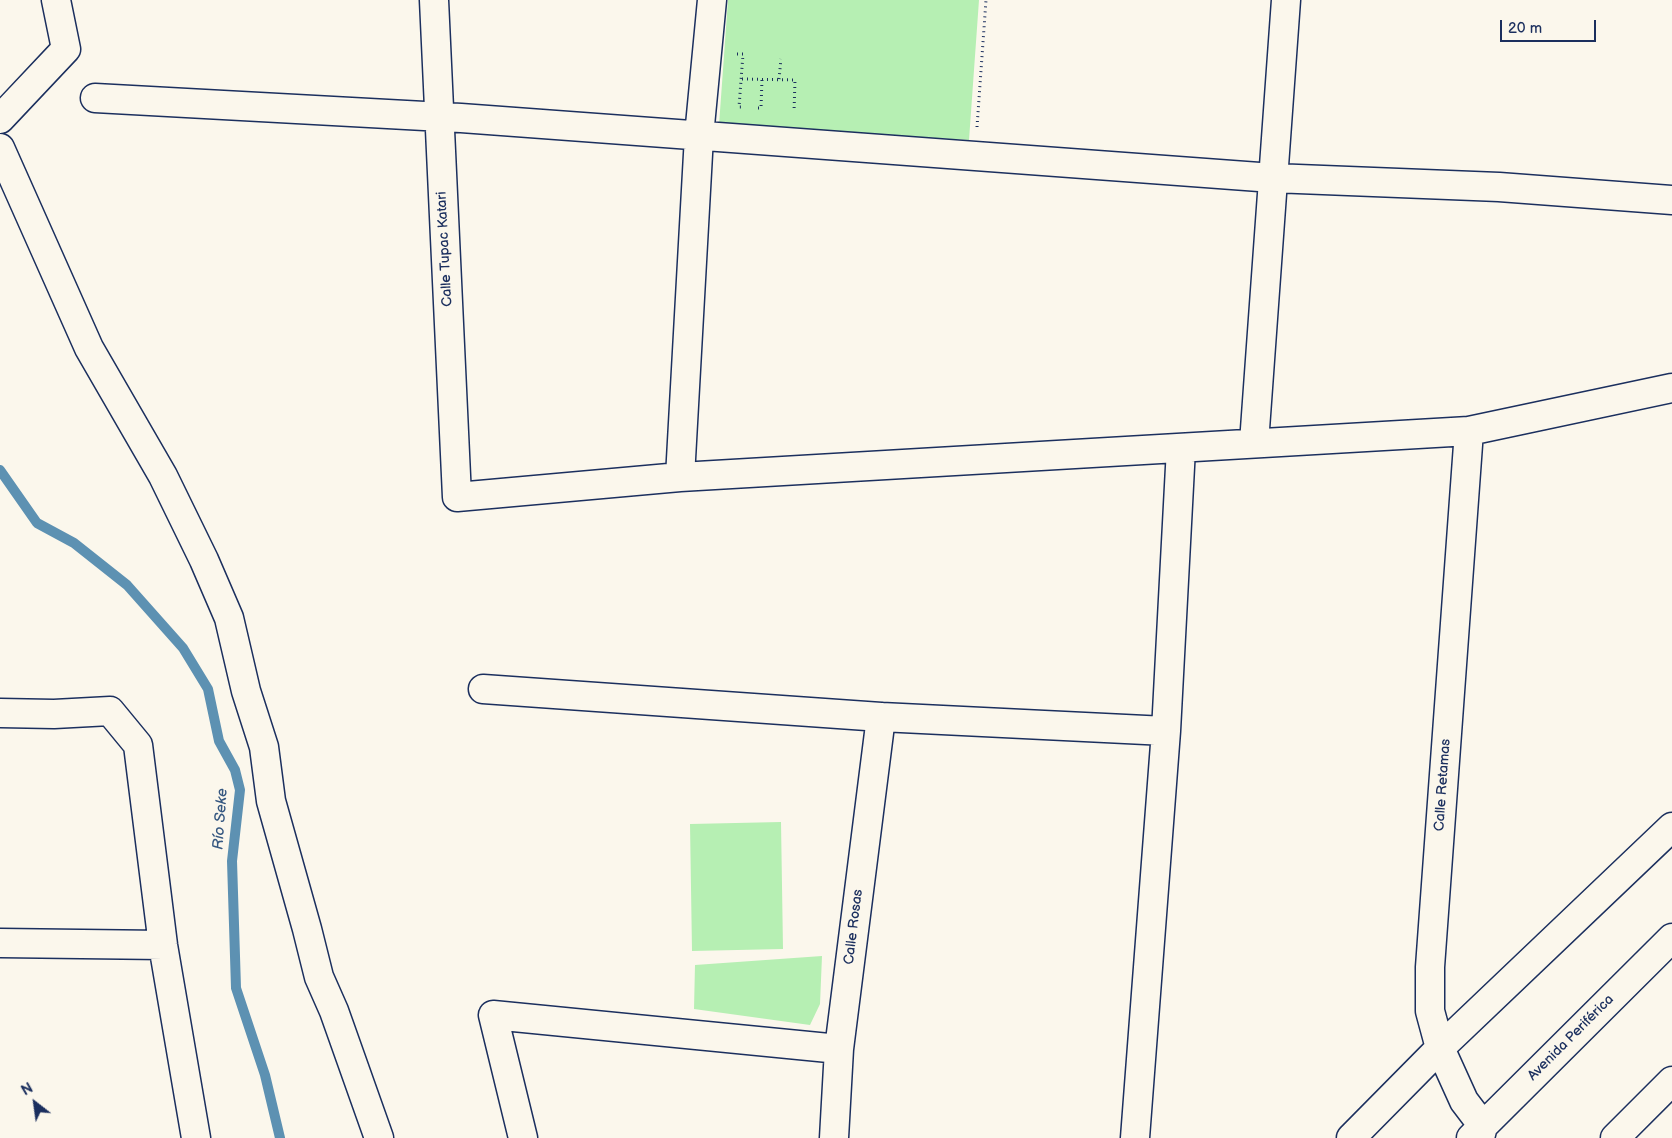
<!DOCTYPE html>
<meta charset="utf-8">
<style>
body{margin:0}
#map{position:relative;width:1672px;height:1138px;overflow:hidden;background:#fbf7ec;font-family:"Balsamiq Sans",sans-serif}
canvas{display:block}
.north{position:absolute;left:10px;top:1078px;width:50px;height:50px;-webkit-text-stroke:4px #fbf7ec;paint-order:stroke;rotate:330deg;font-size:14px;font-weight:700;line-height:20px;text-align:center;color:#1b2f5e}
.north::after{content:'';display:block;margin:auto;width:18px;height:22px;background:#1b2f5e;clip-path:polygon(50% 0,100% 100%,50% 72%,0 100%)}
.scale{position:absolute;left:1500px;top:20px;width:96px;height:22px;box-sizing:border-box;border:2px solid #1b2f5e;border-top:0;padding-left:6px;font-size:15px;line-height:18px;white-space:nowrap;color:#1b2f5e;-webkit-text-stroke:4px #fbf7ec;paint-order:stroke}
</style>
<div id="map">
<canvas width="1672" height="1138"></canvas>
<div class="north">N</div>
<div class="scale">20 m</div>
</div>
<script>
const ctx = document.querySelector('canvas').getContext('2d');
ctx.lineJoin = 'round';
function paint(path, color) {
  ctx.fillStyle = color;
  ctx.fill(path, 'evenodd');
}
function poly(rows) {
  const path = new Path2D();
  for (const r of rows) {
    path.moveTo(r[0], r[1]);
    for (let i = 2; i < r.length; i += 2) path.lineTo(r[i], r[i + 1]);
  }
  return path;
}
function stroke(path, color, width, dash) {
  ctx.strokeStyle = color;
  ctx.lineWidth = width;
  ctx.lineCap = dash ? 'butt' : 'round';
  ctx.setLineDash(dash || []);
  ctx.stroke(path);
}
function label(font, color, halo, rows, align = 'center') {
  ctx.font = font + ' "Balsamiq Sans",sans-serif';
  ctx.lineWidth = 5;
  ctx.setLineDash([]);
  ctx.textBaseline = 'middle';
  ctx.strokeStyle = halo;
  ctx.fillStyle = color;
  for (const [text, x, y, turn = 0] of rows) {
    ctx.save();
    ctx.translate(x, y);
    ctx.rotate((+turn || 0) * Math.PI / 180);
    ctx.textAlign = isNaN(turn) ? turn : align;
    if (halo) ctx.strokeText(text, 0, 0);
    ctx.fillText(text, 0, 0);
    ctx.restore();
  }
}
paint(poly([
 [728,0,979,0,969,140,719,125],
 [781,822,783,949,692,951,690,824],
 [822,956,820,1004,810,1025,694,1009,695,965]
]), '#b6efb3');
stroke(poly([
 [0,470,37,523,74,543,127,585,183,648,208,689,219,741,235,770,240,790,232,861,236,988,265,1075,280,1138]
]), '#5d91b2', 10);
const minor = poly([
 [434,0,457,497,680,477,1469,431,1672,388],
 [95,98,461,118,1273,178,1499,187,1672,200],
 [0,119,66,49,56,0],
 [0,148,89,348,163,476,204,560,229,618,246,691,264,747,271,801,307,929,319,977,334,1011,379,1138],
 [1469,431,1430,967,1430,1011,1440,1048,1464,1101,1483,1126,1480,1138],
 [1254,443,1286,0],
 [680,477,699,136,712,0],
 [483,689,881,717,1166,731],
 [0,713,54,714,110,711,138,745,163,945,196,1138],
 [0,943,163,945],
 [523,1138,493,1015,839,1049],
 [834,1138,839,1049,881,717],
 [1135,1138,1166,731,1181,448],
 [1351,1138,1440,1048,1672,827],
 [1471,1138,1672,938],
 [1615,1138,1672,1081]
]);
stroke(minor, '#1b2f5e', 31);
stroke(poly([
 [737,54,743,54,739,107,742,107],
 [742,79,795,80,794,112],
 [779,79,781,59],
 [758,108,761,108,762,79],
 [977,127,986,0]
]), '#1b2f5e', 3, [1, 4]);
stroke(minor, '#fbf7ec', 28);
label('14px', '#1b2f5e', '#fbf7ec', [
 ["Calle Tupac Katari",445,249,-93],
 ["Calle Retamas",1443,785,-86],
 ["Calle Rosas",854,927,-83],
 ["Avenida Periférica",1571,1038,-45]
]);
label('italic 15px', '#365881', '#fbf7ec', [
 ["Río Seke",221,819,-86]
]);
</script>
